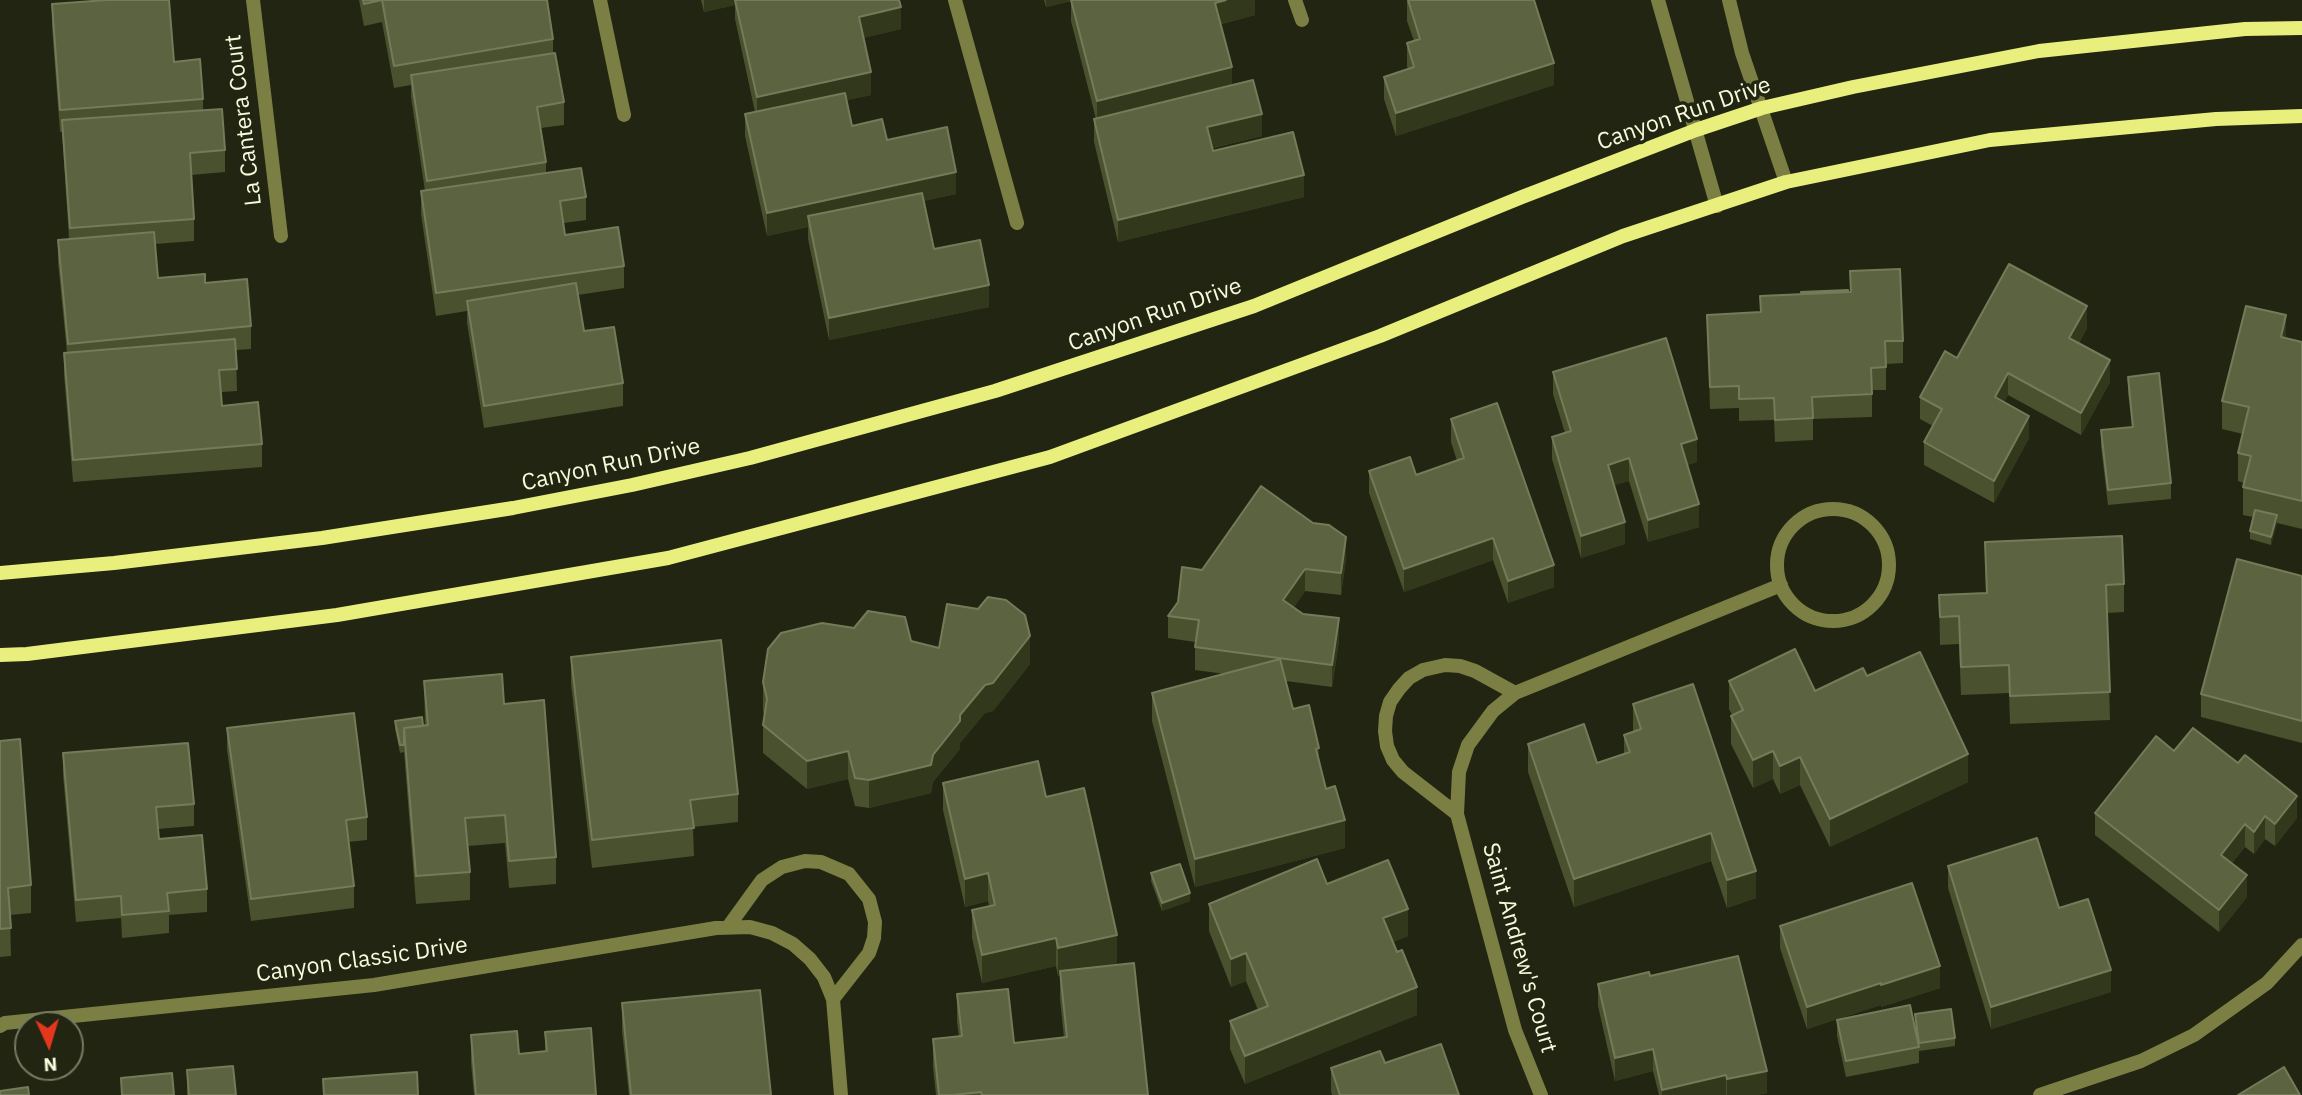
<!DOCTYPE html>
<style>
body{margin:0}
#map{position:relative;width:2302px;height:1095px;overflow:hidden;background:#212512;font-family:"IBM Plex Sans",sans-serif}
canvas{display:block}
.north{position:absolute;left:14px;top:1011px;width:70px;height:70px;box-sizing:border-box;background:#212512;border:2px solid #767b62;border-radius:50%;rotate:176deg;font-size:19px;font-weight:700;line-height:28px;text-align:center;color:#f6fbdb}
.north::after{content:'';display:block;margin:auto;width:24px;height:32px;background:#e4371e;clip-path:polygon(50% 0,100% 100%,50% 72%,0 100%)}
</style>
<div id="map">
<canvas width="2302" height="1095"></canvas>
<div class="north">N</div>
</div>
<script>
const ctx = document.querySelector('canvas').getContext('2d');
ctx.lineJoin = 'round';
function poly(rows) {
  const path = new Path2D();
  for (const r of rows) {
    if (r.length === 3) {
      path.moveTo(r[0] + r[2], r[1]);
      path.arc(r[0], r[1], r[2], 0, 2 * Math.PI);
      continue;
    }
    path.moveTo(r[0], r[1]);
    for (let i = 2; i < r.length; i += 2) path.lineTo(r[i], r[i + 1]);
  }
  return path;
}
function stroke(path, color, width, dash) {
  ctx.strokeStyle = color;
  ctx.lineWidth = width;
  ctx.lineCap = dash ? 'butt' : 'round';
  ctx.setLineDash(dash || []);
  ctx.stroke(path);
}
function paint(path, color) {
  ctx.fillStyle = color;
  ctx.fill(path, 'evenodd');
}
function label(font, color, halo, rows, align = 'center') {
  ctx.font = font + ' "IBM Plex Sans",sans-serif';
  ctx.lineWidth = 7;
  ctx.setLineDash([]);
  ctx.textBaseline = 'middle';
  ctx.strokeStyle = halo;
  ctx.fillStyle = color;
  for (const [text, x, y, turn = 0] of rows) {
    ctx.save();
    ctx.translate(x, y);
    ctx.rotate((+turn || 0) * Math.PI / 180);
    ctx.textAlign = isNaN(turn) ? turn : align;
    if (halo) ctx.strokeText(text, 0, 0);
    ctx.fillText(text, 0, 0);
    ctx.restore();
  }
}
stroke(poly([
 [253,0,281,236],
 [600,0,624,115],
 [955,0,1017,223],
 [1295,0,1302,20],
 [1658,0,1717,206],
 [1729,0,1742,53,1786,182],
 [1833,565,56],
 [1457,814,1403,772,1393,760,1387,746,1385,731,1386,716,1390,702,1399,689,1409,678,1423,670,1445,665,1460,666,1475,671,1515,693],
 [728,927,762,880,782,867,805,861,821,862,849,874,869,899,875,922,874,938,869,953,833,999],
 [0,1026,5,1023,374,985,716,928,750,927,772,933,793,944,810,959,824,977,833,999,841,1095],
 [1541,1095,1515,1030,1457,814,1459,772,1468,745,1493,711,1515,693,1781,585],
 [2040,1095,2141,1061,2194,1035,2267,983,2302,945]
]), '#7b7f43', 14);
stroke(poly([
 [0,573,114,563,322,538,513,508,632,485,750,458,995,391,1254,306,1522,197,1696,130,1762,108,1853,87,2039,51,2245,29,2302,28],
 [0,655,27,654,337,615,668,558,1050,457,1380,336,1623,236,1786,182,1990,140,2216,119,2302,116]
]), '#e9ef7d', 14);
paint(poly([
 [359,0,547,0,553,39,553,53,564,102,564,125,541,128,546,162,546,173,586,197,586,220,564,223,565,235,624,266,624,288,578,295,584,331,623,383,623,406,484,428,467,323,467,311,436,316,421,214,421,191,425,191,411,97,411,85,394,88,382,22,364,26],
 [701,0,899,0,901,29,863,38,871,95,847,100,852,126,887,140,956,194,923,201,934,249,989,307,829,340,808,239,808,227,767,236,745,136,745,114,755,112,735,19,735,5,704,12],
 [1044,0,1255,0,1255,15,1221,24,1232,86,1262,136,1213,148,1213,151,1304,197,1118,242,1094,142,1094,119,1096,119,1071,21,1071,1,1046,7],
 [1407,0,1554,85,1396,136,1384,99,1384,77,1408,69,1407,66,1407,43,1414,41,1407,21],
 [52,4,174,62,203,99,203,111,225,150,225,172,191,175,194,219,194,241,155,244,158,278,205,283,251,326,251,349,236,350,237,391,221,392,222,406,262,444,262,467,73,482,64,375,64,353,67,353,58,262,58,240,69,239,62,132,60,132,52,27],
 [1848,292,1903,341,1903,363,1886,364,1886,390,1872,390,1872,417,1813,419,1813,440,1775,442,1774,420,1739,421,1739,408,1710,409,1707,315,1760,312,1760,296],
 [2087,328,2079,343,2110,382,2081,435,2008,395,2004,402,2029,438,1994,503,1924,465,1924,442,1933,426,1920,419,1920,397,1957,358],
 [2286,338,2302,342,2302,529,2277,523,2271,545,2250,539,2250,531,2253,517,2243,515,2243,487,2244,483,2238,481,2238,453,2243,434,2222,429,2222,401],
 [1553,372,1697,462,1687,465,1699,527,1648,542,1629,481,1614,485,1625,544,1581,558,1552,459,1552,437,1565,433,1553,394],
 [2128,377,2171,483,2171,499,2108,505,2101,446,2101,430,2132,427,2128,392],
 [1451,419,1554,587,1508,603,1493,560,1404,592,1369,493,1369,471,1416,475,1457,461,1451,442],
 [1985,542,2124,584,2124,612,2107,613,2110,720,2010,724,2009,693,1961,695,1959,644,1940,645,1939,595,1986,593],
 [1346,559,1341,595,1305,591,1294,607,1339,641,1332,687,1286,681,1293,709,1319,763,1326,789,1345,848,1195,887,1152,721,1152,693,1225,674,1195,670,1195,642,1168,638,1168,616,1202,570],
 [2302,576,2302,743,2201,717,2201,694],
 [911,641,939,648,1030,664,993,711,985,713,960,743,960,749,933,782,931,793,869,808,855,806,848,779,807,789,763,753,763,725,764,716,763,710,763,682],
 [571,657,738,794,738,822,693,827,694,856,592,868,571,684],
 [1867,676,1968,782,1830,847,1800,785,1780,794,1773,779,1753,788,1731,744,1731,716,1732,715,1729,709,1729,681,1815,691],
 [424,681,504,704,556,857,556,884,509,888,505,843,468,846,470,872,470,900,416,904,404,752,400,753,395,729,395,721,425,726],
 [1633,704,1756,898,1727,908,1711,861,1574,907,1528,772,1528,744,1597,763,1624,754,1624,735,1633,732],
 [227,728,367,817,367,840,348,842,354,886,354,908,251,921,227,750],
 [0,741,31,885,31,913,10,915,11,956,0,957],
 [2174,751,2297,818,2275,846,2265,839,2254,854,2245,847,2232,863,2247,897,2219,932,2095,835,2095,813],
 [63,753,194,804,194,826,158,829,159,839,207,889,207,912,169,915,169,933,122,938,121,918,76,922,63,775],
 [943,783,1046,797,1117,963,1100,967,1148,1095,936,1095,933,1067,933,1039,959,1037,957,1022,957,994,1014,1043,1064,1038,1060,999,1060,976,1058,976,1056,966,982,983,972,938,972,910,989,906,988,901,965,907,943,810],
 [1948,866,2059,908,2111,992,1991,1029,1948,888],
 [1151,873,1190,901,1162,911,1151,881],
 [1327,884,1408,936,1393,942,1417,1015,1245,1084,1230,1049,1230,1021,1258,1010,1246,981,1231,987,1209,931,1209,904],
 [1780,926,1940,988,1881,1007,1881,1005,1807,1029,1780,948],
 [1650,976,1767,1093,1757,1095,1659,1095,1653,1071,1615,1081,1598,1006,1598,984],
 [622,1003,771,1095,629,1095,622,1031],
 [1915,1014,1955,1038,1955,1046,1919,1051,1919,1049,1919,1063,1846,1077,1837,1036,1837,1020,1918,1042],
 [545,1032,596,1095,474,1095,471,1063,471,1035,519,1054,545,1051],
 [1385,1063,1459,1095,1332,1095,1331,1091,1331,1068],
 [187,1070,236,1095,187,1095]
]), '#49512e');
paint(poly([
 [704,0,735,0,735,5,704,12],
 [1046,0,1074,0,1046,7],
 [1226,0,1255,0,1255,15,1215,25,1215,3],
 [901,7,901,29,859,39,859,17],
 [1554,63,1554,85,1396,136,1396,113],
 [1232,67,1232,90,1097,123,1097,101],
 [871,72,871,95,757,120,757,97],
 [1262,114,1262,136,1207,149,1207,127],
 [956,172,956,194,810,226,808,216,808,227,767,236,767,213],
 [1304,175,1304,197,1118,242,1118,220],
 [989,285,989,307,829,340,829,318],
 [2087,306,2087,328,2069,360,2069,338],
 [2286,315,2286,343,2281,337],
 [2110,360,2110,382,2081,435,2081,413],
 [2008,373,2008,395,1995,419,1995,397],
 [2029,416,2029,438,1994,503,1994,481],
 [1697,439,1697,462,1681,467,1681,444],
 [1629,458,1629,481,1608,487,1608,465],
 [1699,504,1699,527,1648,542,1648,520],
 [2277,515,2277,523,2271,545,2271,537],
 [1625,522,1625,544,1581,558,1581,536],
 [1346,537,1346,559,1341,595,1341,573],
 [1493,538,1493,560,1404,592,1404,569],
 [1554,565,1554,587,1508,603,1508,581],
 [1305,569,1305,591,1283,622,1283,600],
 [1339,618,1339,641,1332,687,1332,665],
 [1030,636,1030,664,993,711,985,713,960,743,960,749,933,782,931,793,869,808,869,780,933,755,960,715,985,685],
 [1319,748,1319,776,1316,749],
 [848,751,848,779,807,789,807,761],
 [1773,751,1773,779,1753,788,1753,760],
 [1968,754,1968,782,1830,847,1830,819],
 [1800,757,1800,785,1780,794,1780,766],
 [2297,796,2297,818,2275,846,2275,824],
 [2265,816,2265,839,2254,854,2254,832],
 [1345,820,1345,848,1195,887,1195,859],
 [2245,824,2245,847,2221,877,2221,855],
 [1711,833,1711,861,1574,907,1574,879],
 [1756,871,1756,898,1727,908,1727,880],
 [988,873,988,901,965,907,965,879],
 [2247,875,2247,897,2219,932,2219,910],
 [1190,893,1190,901,1162,911,1162,903],
 [1408,909,1408,936,1383,946,1383,918],
 [1117,935,1117,963,1058,976,1058,948],
 [1056,938,1056,966,982,983,982,955],
 [1246,953,1246,981,1231,987,1231,959],
 [1940,966,1940,988,1881,1007,1881,985],
 [2111,970,2111,992,1991,1029,1991,1007],
 [1881,983,1881,1005,1807,1029,1807,1007],
 [1417,987,1417,1015,1245,1084,1245,1056],
 [1653,1049,1653,1071,1615,1081,1615,1058],
 [1767,1071,1767,1093,1757,1095,1727,1095,1727,1079],
 [1726,1075,1726,1095,1662,1095,1662,1090]
]), '#31381b');
const building = poly([
 [107,0,169,0,174,62,200,59,203,99,60,110,52,4,107,0],
 [363,0,547,0,553,39,394,66,382,0,364,4,363,0],
 [735,0,899,0,901,7,859,17,871,72,757,97,735,0],
 [1071,0,1226,0,1215,3,1232,67,1097,101,1071,0],
 [1408,0,1534,0,1554,63,1396,113,1384,77,1414,67,1407,43,1420,39,1408,0],
 [555,53,564,102,537,107,546,162,427,181,411,75,555,53],
 [1253,80,1262,114,1207,127,1213,151,1293,132,1304,175,1118,220,1094,119,1253,80],
 [845,93,852,126,882,119,887,140,947,127,956,172,767,213,745,114,845,93],
 [222,109,225,150,190,153,194,219,70,228,62,120,222,109],
 [581,168,586,197,560,201,565,235,618,227,624,266,436,293,421,191,581,168],
 [922,193,934,249,980,240,989,285,829,318,808,216,922,193],
 [154,232,158,278,205,274,205,283,247,279,251,326,68,344,58,240,154,232],
 [2009,264,2087,306,2069,338,2110,360,2081,413,2008,373,1995,397,2029,416,1994,481,1924,442,1942,409,1920,397,1945,351,1957,358,2009,264],
 [1900,269,1903,341,1885,341,1886,367,1871,368,1872,394,1812,397,1813,418,1775,420,1774,398,1739,399,1739,386,1710,387,1707,315,1761,312,1760,296,1851,292,1850,271,1900,269],
 [576,283,584,331,614,327,623,383,484,406,467,301,576,283],
 [1848,290,1848,292,1802,294,1801,292,1848,290],
 [2246,306,2286,315,2281,337,2302,342,2302,501,2243,487,2251,456,2238,453,2249,407,2222,401,2246,306],
 [1666,338,1697,439,1681,444,1699,504,1648,520,1629,458,1608,465,1625,522,1581,536,1552,437,1571,431,1553,372,1666,338],
 [235,339,237,369,219,370,222,406,258,402,262,444,73,460,64,353,235,339],
 [2159,373,2171,483,2108,490,2101,430,2133,427,2128,377,2159,373],
 [1497,403,1554,565,1508,581,1493,538,1404,569,1369,471,1410,457,1416,475,1464,458,1451,419,1497,403],
 [1261,486,1313,523,1329,525,1346,537,1341,573,1305,569,1283,600,1303,614,1339,618,1332,665,1195,647,1199,620,1168,616,1178,602,1182,567,1202,570,1261,486],
 [2255,510,2277,515,2271,537,2250,531,2255,510],
 [2122,536,2124,584,2106,585,2110,692,2010,696,2009,665,1961,667,1959,616,1940,617,1939,595,1987,593,1985,542,2122,536],
 [2237,559,2302,576,2302,721,2201,694,2237,559],
 [988,597,1006,600,1025,615,1030,636,993,683,985,685,960,715,960,721,933,755,931,765,869,780,855,778,848,751,807,761,763,725,767,699,763,682,768,649,781,633,822,623,854,628,868,611,905,617,911,641,939,648,947,604,978,609,988,597],
 [721,640,738,794,690,800,694,828,592,840,571,657,721,640],
 [1795,649,1815,691,1863,668,1867,676,1920,652,1968,754,1830,819,1800,757,1780,766,1773,751,1753,760,1731,716,1743,710,1729,681,1795,649],
 [1280,659,1293,709,1309,705,1319,748,1316,749,1326,789,1335,786,1345,820,1195,859,1152,693,1280,659],
 [502,674,504,704,544,700,556,857,509,861,505,815,465,818,470,872,416,876,404,728,428,725,424,681,502,674],
 [1693,684,1756,871,1727,880,1711,833,1574,879,1528,744,1584,724,1597,763,1630,752,1624,735,1641,729,1633,704,1693,684],
 [354,713,367,817,346,820,354,886,251,899,227,728,354,713],
 [422,717,423,726,404,728,404,745,400,745,395,721,422,717],
 [2193,728,2238,763,2245,755,2297,796,2275,824,2265,816,2254,832,2245,824,2221,855,2247,875,2219,910,2095,813,2156,736,2174,751,2193,728],
 [20,739,31,885,8,888,11,928,0,929,0,741,20,739],
 [188,743,194,804,156,807,159,839,202,835,207,889,167,893,169,911,122,915,121,896,76,900,63,753,188,743],
 [1038,761,1046,797,1084,788,1117,935,1058,948,1056,938,982,955,972,910,995,905,988,873,965,879,943,783,1038,761],
 [2037,838,2059,908,2088,899,2111,970,1991,1007,1948,866,2037,838],
 [1317,859,1327,884,1388,860,1408,909,1383,918,1397,952,1402,950,1417,987,1245,1056,1230,1021,1268,1006,1246,953,1231,959,1209,904,1317,859],
 [1180,864,1190,893,1162,903,1151,873,1180,864],
 [1912,883,1940,966,1881,985,1881,983,1807,1007,1780,926,1912,883],
 [1738,956,1767,1071,1727,1079,1726,1075,1662,1090,1653,1049,1615,1058,1598,984,1649,972,1650,976,1738,956],
 [1134,963,1148,1095,982,1095,981,1092,953,1095,939,1095,933,1039,962,1036,957,994,1008,989,1014,1043,1067,1037,1060,971,1134,963],
 [760,990,771,1095,631,1095,622,1003,760,990],
 [1910,1005,1919,1047,1846,1061,1837,1020,1910,1005],
 [1951,1009,1955,1038,1919,1043,1915,1014,1951,1009],
 [591,1028,596,1095,476,1095,471,1035,517,1031,519,1054,547,1051,545,1032,591,1028],
 [1441,1044,1459,1095,1340,1095,1331,1068,1380,1051,1385,1063,1441,1044],
 [233,1066,236,1095,189,1095,187,1070,233,1066],
 [2284,1067,2300,1095,2238,1095,2284,1067],
 [417,1072,418,1095,324,1095,323,1079,417,1072],
 [172,1073,174,1095,122,1095,121,1078,172,1073],
 [28,1087,29,1095,0,1095,0,1091,28,1087]
]);
paint(building, '#5c6341');
stroke(building, '#747b59', 2);
label('23px', '#f6fbdb', '#212512', [
 ["Canyon Run Drive",1684,114,-19],
 ["La Cantera Court",244,120,-97],
 ["Canyon Run Drive",1155,315,-19],
 ["Canyon Run Drive",611,465,-12],
 ["Saint Andrew's Court",1519,948,74],
 ["Canyon Classic Drive",362,960,-8]
]);
</script>
